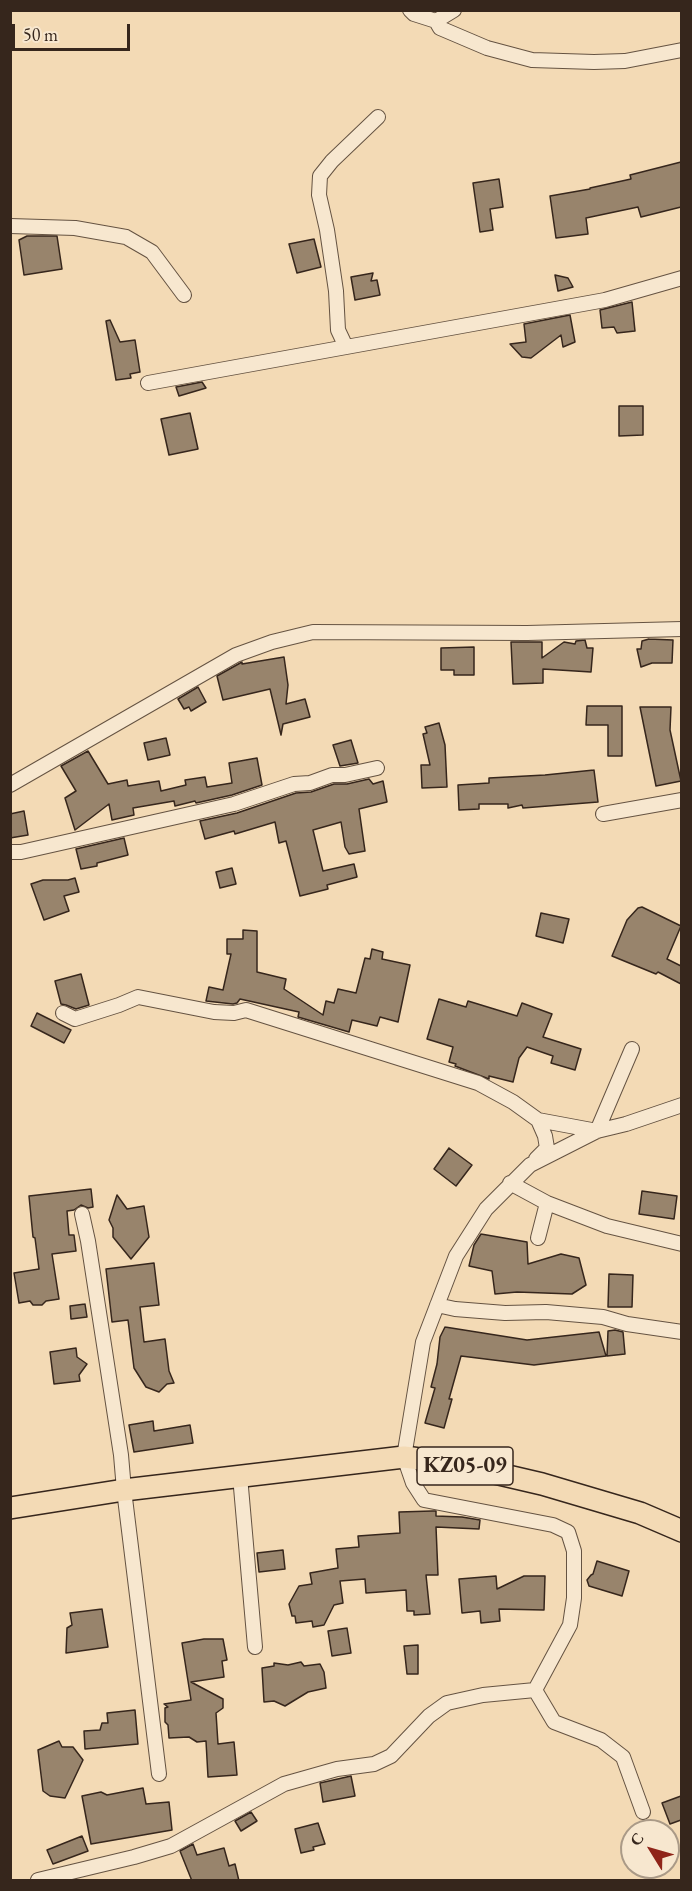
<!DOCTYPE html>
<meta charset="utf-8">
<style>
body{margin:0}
#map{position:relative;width:692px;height:1891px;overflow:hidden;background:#f3dab5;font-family:"EB Garamond",serif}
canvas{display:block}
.frame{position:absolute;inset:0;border:12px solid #36261c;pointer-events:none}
.north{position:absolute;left:620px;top:1819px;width:60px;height:60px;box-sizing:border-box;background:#f7e7cf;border:2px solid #aa9a87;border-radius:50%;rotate:307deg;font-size:16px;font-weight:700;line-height:24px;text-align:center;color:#36261c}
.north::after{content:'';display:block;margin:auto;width:21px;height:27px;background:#8f2418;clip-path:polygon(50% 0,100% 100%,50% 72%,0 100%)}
.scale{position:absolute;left:12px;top:24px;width:118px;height:27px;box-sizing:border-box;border:3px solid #36261c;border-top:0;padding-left:8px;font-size:18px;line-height:21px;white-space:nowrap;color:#36261c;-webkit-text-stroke:4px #f7e7cf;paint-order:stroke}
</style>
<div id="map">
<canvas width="692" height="1891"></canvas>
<div class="frame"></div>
<div class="north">С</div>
<div class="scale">50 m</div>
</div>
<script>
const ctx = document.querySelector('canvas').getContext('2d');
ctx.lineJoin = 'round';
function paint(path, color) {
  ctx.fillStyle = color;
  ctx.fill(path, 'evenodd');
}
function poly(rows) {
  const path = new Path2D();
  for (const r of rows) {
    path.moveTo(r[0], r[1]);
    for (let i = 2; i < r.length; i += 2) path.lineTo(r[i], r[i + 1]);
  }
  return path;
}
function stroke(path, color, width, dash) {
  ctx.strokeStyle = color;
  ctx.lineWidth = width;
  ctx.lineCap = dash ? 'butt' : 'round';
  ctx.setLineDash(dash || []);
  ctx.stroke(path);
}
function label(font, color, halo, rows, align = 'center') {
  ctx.font = font + ' "EB Garamond",serif';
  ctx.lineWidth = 4.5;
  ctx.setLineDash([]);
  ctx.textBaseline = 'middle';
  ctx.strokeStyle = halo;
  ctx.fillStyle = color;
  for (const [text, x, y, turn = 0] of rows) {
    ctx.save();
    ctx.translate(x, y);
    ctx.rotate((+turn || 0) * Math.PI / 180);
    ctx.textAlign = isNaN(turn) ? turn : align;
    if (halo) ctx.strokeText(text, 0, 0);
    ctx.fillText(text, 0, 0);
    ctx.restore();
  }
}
const building = poly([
 [681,162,681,207,641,217,638,207,586,218,588,234,556,238,550,196,590,189,590,188,631,179,630,175,681,162],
 [499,179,503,207,490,209,493,230,480,232,473,183,499,179],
 [27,236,57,236,62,269,24,275,19,240,27,236],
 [314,239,321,267,297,273,289,244,314,239],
 [373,273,371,281,377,280,380,295,355,300,351,277,373,273],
 [555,275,568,278,573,287,558,291,555,275],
 [632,302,635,331,617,333,614,327,602,328,600,310,632,302],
 [570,315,575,342,563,347,561,335,531,358,522,357,510,344,526,342,524,324,570,315],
 [110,320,120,342,135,340,140,372,130,374,131,378,116,380,106,321,110,320],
 [202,382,206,388,179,396,176,387,202,382],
 [619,406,643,406,643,435,619,436,619,406],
 [190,413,198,449,169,455,161,419,190,413],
 [649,639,673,640,672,663,652,663,641,667,637,649,641,649,642,641,649,639],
 [585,640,587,648,593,648,591,672,543,669,543,683,513,684,511,642,542,642,542,658,564,642,575,644,576,641,585,640],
 [474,647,474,675,454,675,454,670,441,670,441,648,474,647],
 [284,657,288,685,286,704,305,699,310,717,283,724,281,735,270,689,223,700,217,676,242,662,242,664,284,657],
 [198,687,206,702,191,711,189,707,184,709,178,699,198,687],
 [587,706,622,706,622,756,608,756,608,725,586,725,587,706],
 [640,707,671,707,670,730,681,781,656,786,640,707],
 [439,723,445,745,447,787,422,788,421,765,430,765,423,734,427,733,425,727,439,723],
 [166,738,170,755,148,760,144,743,166,738],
 [351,740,358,763,340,766,333,745,351,740],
 [88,751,108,784,127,780,128,786,159,781,161,791,186,785,185,780,205,777,207,787,232,783,229,763,257,758,262,785,232,795,196,803,195,801,175,806,174,801,133,808,134,815,112,820,109,804,75,830,65,798,76,791,61,766,88,751],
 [594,770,598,802,523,808,522,805,508,808,508,804,479,804,479,809,459,810,458,785,489,783,489,778,545,775,594,770],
 [369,779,373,784,383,781,387,802,359,809,365,851,349,854,345,847,341,822,313,830,323,871,354,864,357,877,327,885,328,889,300,896,286,841,279,843,275,822,235,834,234,831,205,839,200,821,237,813,296,793,311,792,334,784,347,784,369,779],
 [24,811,28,835,10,838,10,814,24,811],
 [124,838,128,855,97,863,97,866,81,869,76,849,124,838],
 [232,868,236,884,220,888,216,872,232,868],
 [75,878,79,892,64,896,69,911,44,920,31,884,43,880,68,880,75,878],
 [642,907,681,926,667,959,681,966,681,984,658,972,656,974,612,956,627,920,638,908,642,907],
 [541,913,569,919,563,943,536,936,541,913],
 [243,930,257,931,257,972,286,979,284,989,323,1015,326,1001,334,1003,338,989,356,993,365,958,370,959,372,949,383,952,382,959,410,965,398,1022,380,1017,377,1026,352,1020,349,1032,298,1017,299,1012,240,999,237,1003,233,1004,206,1001,209,987,223,990,231,954,227,954,227,939,243,939,243,930],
 [81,974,89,1005,76,1009,66,1005,61,1004,55,981,81,974],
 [439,999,466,1007,468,1001,517,1016,522,1003,552,1014,543,1037,581,1049,575,1070,551,1063,553,1056,527,1047,519,1058,513,1082,489,1076,489,1079,455,1066,456,1064,449,1062,453,1047,427,1039,439,999],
 [37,1013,71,1030,64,1043,31,1026,37,1013],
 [449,1148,472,1165,456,1186,434,1169,449,1148],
 [91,1189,93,1207,88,1208,81,1205,74,1210,67,1211,69,1235,74,1235,76,1251,52,1254,59,1299,46,1301,42,1305,33,1305,30,1301,19,1303,14,1273,39,1269,35,1238,33,1237,29,1196,91,1189],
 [642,1191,677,1196,674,1219,639,1214,642,1191],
 [117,1195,127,1209,144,1206,149,1237,131,1259,113,1237,113,1228,109,1220,117,1195],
 [481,1234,527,1242,528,1264,561,1254,579,1258,586,1285,572,1294,517,1292,495,1294,492,1271,469,1266,474,1245,481,1234],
 [154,1263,159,1305,140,1307,144,1342,165,1339,169,1371,174,1383,167,1384,159,1392,146,1387,134,1368,128,1320,112,1322,106,1269,154,1263],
 [609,1274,633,1275,632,1307,608,1307,609,1274],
 [85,1304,87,1317,71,1319,70,1306,85,1304],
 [445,1327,527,1340,599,1332,606,1356,534,1365,461,1356,449,1399,452,1399,444,1428,425,1423,435,1388,431,1387,437,1364,440,1337,445,1327],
 [615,1330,623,1332,625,1354,607,1356,608,1331,615,1330],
 [76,1348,77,1357,87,1364,79,1375,80,1381,54,1384,50,1352,76,1348],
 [153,1421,154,1431,190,1425,193,1443,134,1452,129,1425,153,1421],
 [432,1511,436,1511,436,1516,462,1517,480,1520,479,1529,436,1527,438,1575,426,1575,430,1614,414,1615,414,1611,407,1611,406,1590,366,1593,365,1579,340,1581,343,1603,334,1605,324,1625,313,1627,312,1621,296,1623,295,1616,292,1616,289,1604,299,1586,312,1584,310,1573,338,1568,336,1549,359,1547,358,1536,400,1533,399,1512,432,1511],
 [283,1550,285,1569,259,1572,257,1553,283,1550],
 [597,1561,629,1571,622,1596,589,1586,587,1580,591,1575,593,1574,597,1561],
 [496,1576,497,1589,524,1576,545,1576,544,1610,499,1609,500,1621,481,1623,480,1611,462,1613,459,1579,496,1576],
 [102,1609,108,1647,66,1653,67,1628,72,1625,70,1613,102,1609],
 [347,1628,351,1653,332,1656,328,1631,347,1628],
 [204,1639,223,1639,227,1660,222,1661,224,1677,191,1682,223,1699,223,1708,216,1713,218,1744,234,1742,237,1775,208,1777,206,1741,197,1742,189,1737,169,1738,168,1725,165,1722,165,1708,168,1707,164,1704,191,1700,182,1643,204,1639],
 [418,1645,418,1674,407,1674,404,1646,418,1645],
 [301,1662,304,1666,320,1664,324,1672,326,1688,308,1692,285,1706,274,1701,264,1702,262,1668,274,1666,274,1663,288,1665,301,1662],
 [135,1710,138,1744,85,1749,84,1731,100,1730,102,1723,108,1723,107,1713,135,1710],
 [59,1741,62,1747,73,1747,83,1760,65,1798,50,1796,43,1791,38,1750,59,1741],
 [351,1776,355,1796,323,1802,320,1783,351,1776],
 [143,1788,146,1804,169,1802,172,1830,91,1844,82,1796,101,1792,107,1795,143,1788],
 [681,1796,681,1820,670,1824,662,1803,681,1796],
 [251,1812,257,1821,241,1831,235,1821,251,1812],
 [318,1823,325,1844,313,1847,314,1850,301,1853,295,1829,318,1823],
 [82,1836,88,1851,53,1864,47,1850,82,1836],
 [193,1844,197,1855,224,1848,229,1866,235,1864,239,1881,192,1881,180,1851,193,1844]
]);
paint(building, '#98846c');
stroke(building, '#36261c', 1.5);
const minor = poly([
 [410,10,414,14,436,21],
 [454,10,436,21,440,28,487,48,532,60,594,62,625,61,682,50],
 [10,226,75,228,126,237,152,252,184,295],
 [346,347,338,330,336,291,327,230,319,195,320,176,332,161,378,117],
 [148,383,605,300,682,278],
 [10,785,236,655,272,642,313,632,527,633,682,629],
 [603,814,682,800],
 [10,852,21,852,234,804,294,784,310,783,332,775,345,775,377,768],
 [63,1013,75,1019,119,1005,138,997,214,1012,234,1013,246,1010,478,1083,513,1102,538,1120,597,1131,632,1049],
 [536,1159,547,1148,545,1136,538,1120],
 [510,1183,547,1203,607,1226,682,1244],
 [82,1214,88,1241,121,1455,124,1490,159,1774],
 [538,1238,547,1203],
 [437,1305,455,1309,505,1313,546,1312,603,1317,627,1324,682,1332],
 [240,1476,255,1647],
 [535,1690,554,1722,601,1740,623,1757,643,1812],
 [38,1880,134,1857,171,1846,284,1784,337,1769,374,1764,391,1756,429,1716,447,1703,483,1695,535,1690,570,1625,574,1598,574,1551,568,1532,553,1525,424,1500,413,1483,404,1457,423,1342,456,1256,486,1209,530,1165,597,1131,626,1124,682,1105]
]);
const primary = poly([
 [10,1508,124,1490,404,1457,452,1463,542,1484,640,1513,682,1531]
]);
stroke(minor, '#655342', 16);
stroke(primary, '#36261c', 24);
stroke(minor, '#f7e7cf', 14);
stroke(primary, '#f3dab5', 21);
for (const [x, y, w] of [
 [465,1466,96]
]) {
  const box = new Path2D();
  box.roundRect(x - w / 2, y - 19, w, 38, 4.5);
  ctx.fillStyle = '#f7e7cf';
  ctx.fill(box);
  stroke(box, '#36261c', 1.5);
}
label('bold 22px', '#36261c', null, [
 ["KZ05-09",465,1466]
]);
</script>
